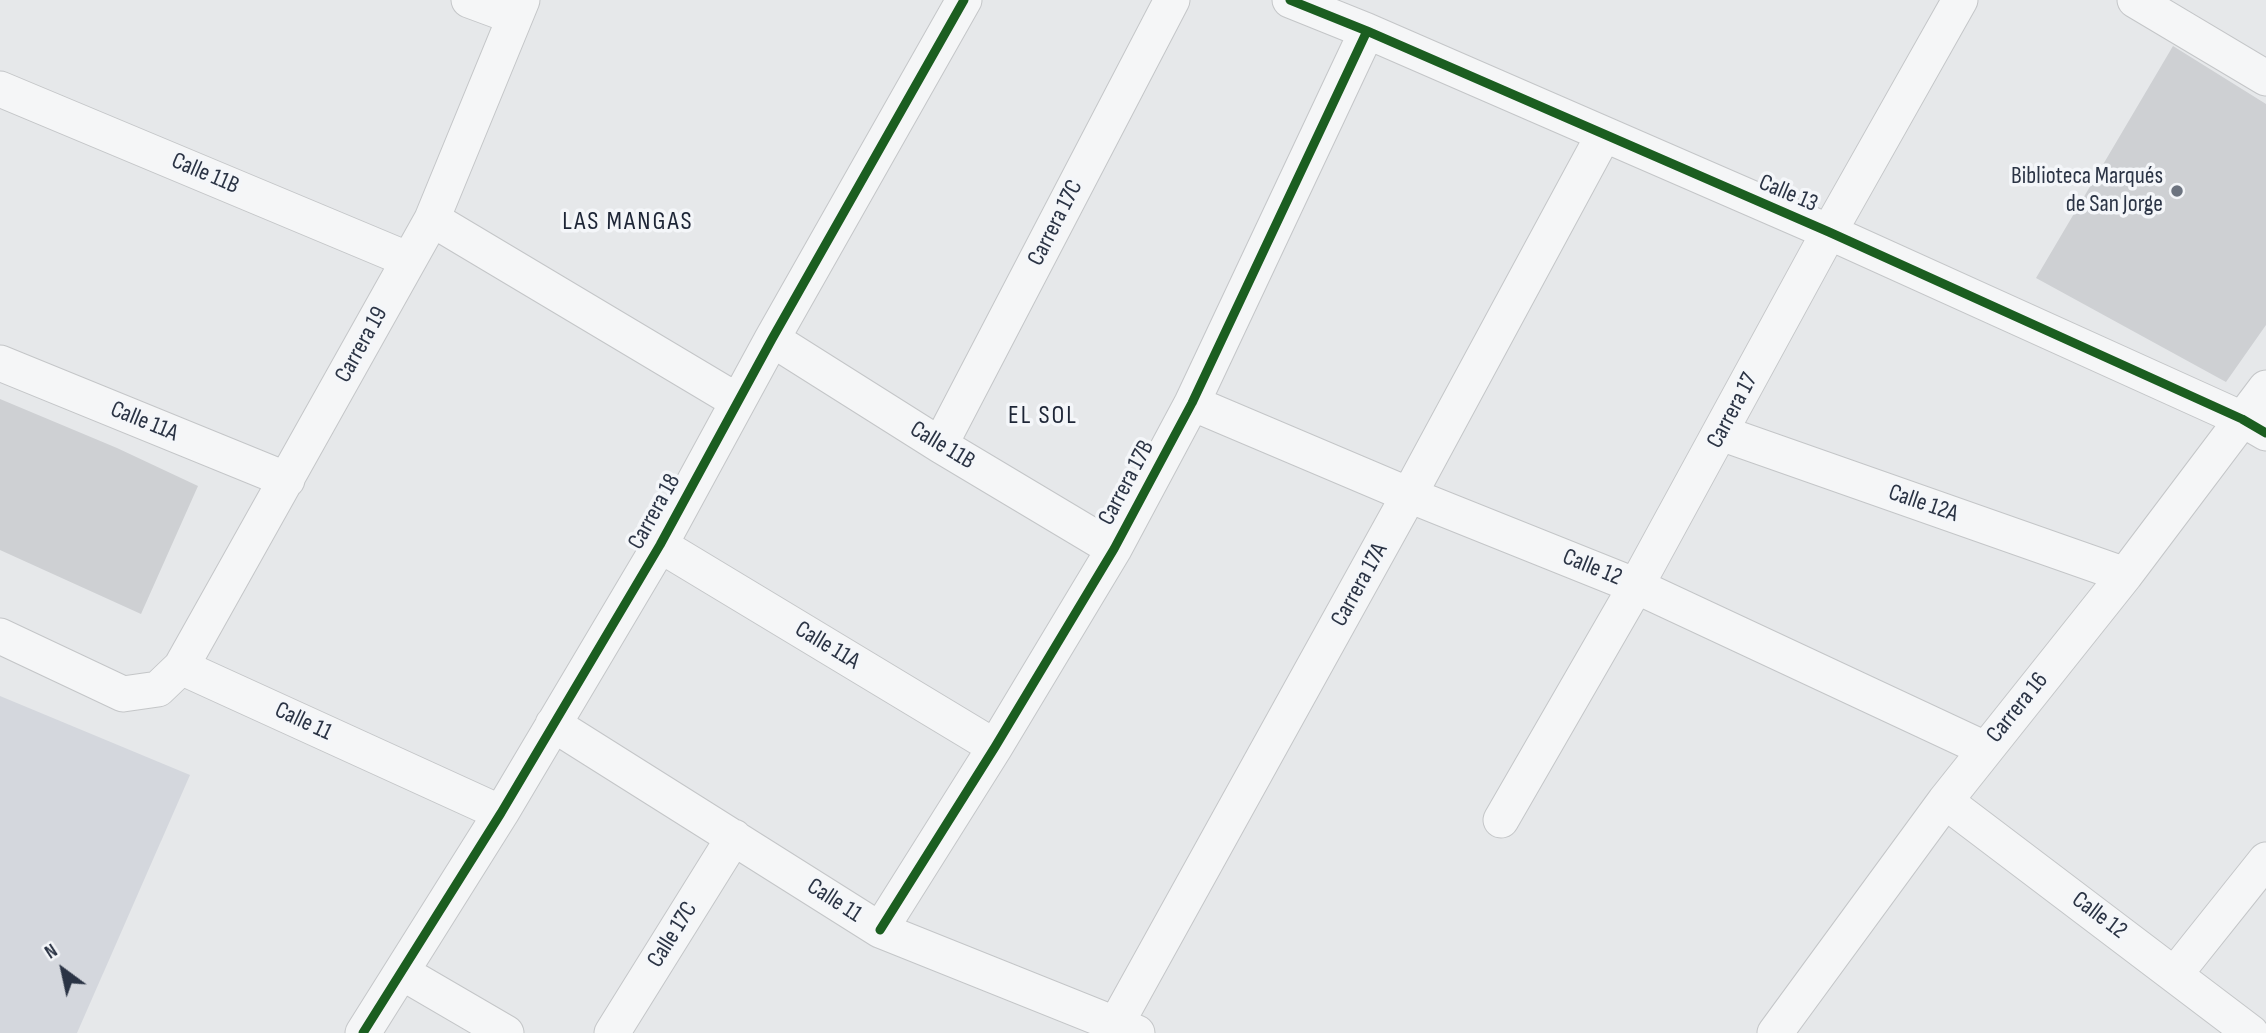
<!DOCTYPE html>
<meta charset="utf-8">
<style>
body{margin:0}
#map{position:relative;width:2266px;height:1033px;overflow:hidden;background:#e6e8ea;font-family:"Sofia Sans Condensed",sans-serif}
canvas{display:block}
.north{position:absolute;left:28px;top:935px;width:70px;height:70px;-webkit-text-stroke:5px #f4f6f9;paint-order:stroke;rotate:327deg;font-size:19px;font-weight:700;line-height:28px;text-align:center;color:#2b3445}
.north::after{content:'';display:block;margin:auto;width:24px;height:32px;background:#2b3445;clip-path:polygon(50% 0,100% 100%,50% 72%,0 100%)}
</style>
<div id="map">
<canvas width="2266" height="1033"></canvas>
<div class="north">N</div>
</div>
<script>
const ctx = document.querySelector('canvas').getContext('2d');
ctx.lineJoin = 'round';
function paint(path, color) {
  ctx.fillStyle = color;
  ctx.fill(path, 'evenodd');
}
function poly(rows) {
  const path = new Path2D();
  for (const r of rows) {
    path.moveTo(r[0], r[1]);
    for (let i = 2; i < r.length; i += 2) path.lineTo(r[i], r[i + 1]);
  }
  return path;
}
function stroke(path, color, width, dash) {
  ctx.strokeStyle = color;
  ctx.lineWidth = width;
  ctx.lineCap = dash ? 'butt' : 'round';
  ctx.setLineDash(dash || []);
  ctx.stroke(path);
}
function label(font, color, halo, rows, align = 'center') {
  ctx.font = font + ' "Sofia Sans Condensed",sans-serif';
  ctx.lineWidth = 7;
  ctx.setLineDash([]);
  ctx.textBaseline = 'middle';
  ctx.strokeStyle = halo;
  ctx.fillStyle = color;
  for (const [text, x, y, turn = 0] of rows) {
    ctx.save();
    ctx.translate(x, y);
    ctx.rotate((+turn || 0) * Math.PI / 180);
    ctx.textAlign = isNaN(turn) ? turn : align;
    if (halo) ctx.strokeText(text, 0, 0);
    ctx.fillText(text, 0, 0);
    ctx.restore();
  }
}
paint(poly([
 [0,696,190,775,77,1033,0,1033]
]), '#d4d7dd');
paint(poly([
 [2173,46,2266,104,2266,325,2226,382,2036,278],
 [0,399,117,448,198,486,141,614,0,550]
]), '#ced0d3');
const minor = poly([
 [469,0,515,17],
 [1290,0,1367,31,1829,232,2242,419,2266,433],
 [2135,0,2266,78],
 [0,89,409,260],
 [432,219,737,401],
 [772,339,940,445,1114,549],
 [0,363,287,480],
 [1192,403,1409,495,1636,586,1985,749],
 [1721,433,2125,575],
 [940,445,1172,0],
 [660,545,995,747],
 [0,636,123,694,158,689,181,667,432,219,522,0],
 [181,667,501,813],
 [553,724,880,930,1137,1033],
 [1945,801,2251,1033],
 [1501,820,1636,586,1829,232,1960,0],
 [880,930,995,747,1114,549,1192,403,1367,31],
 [403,973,506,1033],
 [2175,974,2266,860],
 [363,1033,501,813,660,545,772,339,964,0],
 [612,1033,734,837],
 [1117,1033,1116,1024,1409,495,1603,136],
 [1775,1033,1945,801,2125,575,2266,388]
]);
stroke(minor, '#c4c6c8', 37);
stroke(minor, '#f5f6f7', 35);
stroke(poly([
 [1290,0,1367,31,1829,232,2242,419,2266,433],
 [880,930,995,747,1114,549,1192,403,1367,31],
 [363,1033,501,813,660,545,772,339,964,0]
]), '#1b5e20', 9);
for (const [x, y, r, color] of [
 [2177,191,7,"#6c737f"]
]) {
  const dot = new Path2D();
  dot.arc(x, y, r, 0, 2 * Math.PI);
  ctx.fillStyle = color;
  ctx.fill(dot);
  stroke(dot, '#f4f6f9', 2.5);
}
label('24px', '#2b3445', '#f4f6f9', [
 ["Calle 11B",205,174,23],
 ["Calle 13",1788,194,23],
 ["Carrera 17C",1056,223,-63],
 ["Carrera 19",362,345,-61],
 ["Carrera 17",1733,411,-62],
 ["Calle 11A",144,422,22],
 ["Calle 11B",942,446,31],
 ["Carrera 17B",1127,483,-62],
 ["Calle 12A",1923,504,19],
 ["Carrera 18",655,512,-61],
 ["Calle 12",1592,568,22],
 ["Carrera 17A",1360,585,-61],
 ["Calle 11A",827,646,31],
 ["Carrera 16",2018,708,-51],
 ["Calle 11",303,722,25],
 ["Calle 11",834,901,33],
 ["Calle 12",2099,916,37],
 ["Calle 17C",673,935,-58]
]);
label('24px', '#2b3445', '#f4f6f9', [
 ["Biblioteca Marqués",2163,177],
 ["de San Jorge",2163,205]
], 'right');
ctx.letterSpacing = '2px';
label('26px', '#1d2536', '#f4f6f9', [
 ["LAS MANGAS",628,222],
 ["EL SOL",1043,416]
]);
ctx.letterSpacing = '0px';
</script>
